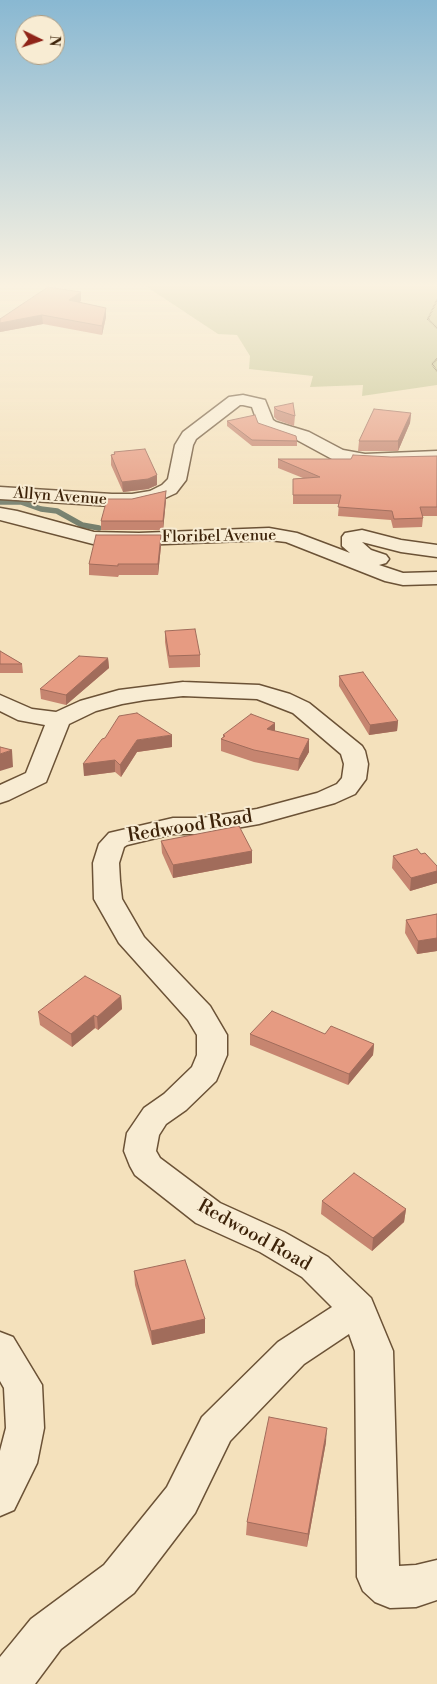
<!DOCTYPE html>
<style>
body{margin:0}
#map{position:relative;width:437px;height:1684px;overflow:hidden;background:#f4e1bc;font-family:"Libre Bodoni",serif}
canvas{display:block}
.north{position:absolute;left:15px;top:15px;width:50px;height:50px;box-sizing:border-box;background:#f8ecd3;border:1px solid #ad9c82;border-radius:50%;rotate:94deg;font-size:14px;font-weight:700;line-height:20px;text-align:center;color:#3d2309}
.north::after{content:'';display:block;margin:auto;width:18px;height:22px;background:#8f2418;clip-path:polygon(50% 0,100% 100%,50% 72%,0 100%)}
</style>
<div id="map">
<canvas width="437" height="1684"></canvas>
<div class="north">N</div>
</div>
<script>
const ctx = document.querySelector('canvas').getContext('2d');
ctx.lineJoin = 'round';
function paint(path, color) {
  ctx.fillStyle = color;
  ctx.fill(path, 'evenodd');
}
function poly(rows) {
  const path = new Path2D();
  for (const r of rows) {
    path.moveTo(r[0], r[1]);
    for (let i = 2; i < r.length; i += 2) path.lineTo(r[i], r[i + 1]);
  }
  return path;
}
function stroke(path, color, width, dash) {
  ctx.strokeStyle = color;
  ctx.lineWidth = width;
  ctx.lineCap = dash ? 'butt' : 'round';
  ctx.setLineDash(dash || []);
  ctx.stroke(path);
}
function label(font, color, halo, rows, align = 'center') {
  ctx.font = font + ' "Libre Bodoni",serif';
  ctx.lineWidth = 4;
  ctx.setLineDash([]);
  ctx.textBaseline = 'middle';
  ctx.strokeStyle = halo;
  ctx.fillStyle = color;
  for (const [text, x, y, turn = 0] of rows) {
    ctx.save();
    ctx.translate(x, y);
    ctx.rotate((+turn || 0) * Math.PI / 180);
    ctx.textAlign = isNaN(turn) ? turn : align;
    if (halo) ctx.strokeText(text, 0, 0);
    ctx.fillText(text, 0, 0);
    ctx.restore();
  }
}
paint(poly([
 [141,283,437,283,437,385,362,396,363,385,310,387,313,376,249,369,250,356,237,335,218,334]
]), '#c1c18c');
stroke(poly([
 [0,502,21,502,41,509,57,511,82,525,99,528]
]), '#76806e', 5.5);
const minor = poly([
 [243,395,265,400,273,420,276,422,309,432,343,450,365,454,437,451,437,461,365,464,332,459,297,440,259,427,252,407,243,405,240,405,196,439,193,445,186,480,176,493,163,499,132,506,112,506,0,499,0,487,112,494,132,494,150,491,162,485,168,479,175,445,183,432,229,397,243,395],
 [0,508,17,511,94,532,139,533,269,528,297,533,350,553,342,546,342,537,345,533,362,530,401,540,437,545,437,557,401,552,362,542,371,550,386,555,389,559,386,563,379,565,403,573,437,572,437,584,403,585,385,581,286,542,269,540,139,545,93,544,0,520,0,508],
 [183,682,259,685,290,694,309,703,362,746,365,751,368,764,366,779,355,794,335,803,259,824,202,834,173,834,127,845,124,847,119,863,120,881,122,899,144,937,210,1006,227,1035,227,1055,216,1081,186,1110,166,1124,159,1135,156,1151,160,1158,220,1203,284,1232,328,1257,371,1298,393,1351,399,1566,416,1565,437,1560,437,1600,416,1607,390,1608,375,1602,363,1591,357,1577,355,1351,349,1334,304,1364,230,1441,195,1513,134,1593,61,1649,35,1684,0,1684,0,1657,31,1619,104,1565,167,1487,202,1417,278,1342,332,1307,302,1277,260,1252,196,1223,135,1175,130,1166,124,1151,127,1133,144,1108,164,1094,192,1067,197,1055,197,1035,188,1020,119,943,94,899,93,863,99,844,109,833,173,818,202,818,257,809,317,793,337,784,342,778,344,764,341,754,293,713,257,699,183,696,145,700,122,704,96,711,69,724,46,782,9,800,0,803,0,785,26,773,45,725,18,720,0,711,0,695,32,709,56,712,80,701,119,690,183,682],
 [0,1332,13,1337,42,1385,44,1428,37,1463,14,1510,0,1516,0,1451,6,1428,4,1388,0,1381,0,1332]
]);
stroke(minor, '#6b5236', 3);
stroke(poly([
 [437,300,428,319,437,328],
 [437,359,432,364,437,371]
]), '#3d2309', 2, [0.5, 1]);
paint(minor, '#f8ecd3');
paint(poly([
 [81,292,81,301,79,302,106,308,106,317,102,335,43,324,0,332,0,319],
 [274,407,295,416,294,426,277,420,274,417],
 [411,413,410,423,398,451,358,451,359,441],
 [227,421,258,423,297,441,297,446,252,446,227,426],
 [114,452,157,485,148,489,123,492,111,465,111,455,114,454],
 [437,456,437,516,422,516,423,518,422,527,393,528,391,520,338,516,339,504,293,504,293,479,303,478,278,468,278,459,351,459],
 [166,491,166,500,163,530,101,530,101,521,132,499],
 [161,546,158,575,119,575,118,577,89,575,89,564],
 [165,631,200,655,200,667,169,668,165,642],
 [0,651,22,664,23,673,0,673],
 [108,658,109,668,66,705,41,699,40,689],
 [339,676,398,721,397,731,369,735,339,686],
 [275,723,275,731,309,739,309,752,298,771,254,762,221,751,221,739,223,737,223,735],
 [102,739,172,747,137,752,121,777,115,772,84,776],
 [161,841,252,851,252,863,173,878,162,853],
 [421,854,437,866,437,883,410,891,392,868,393,856],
 [437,914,437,951,417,954,405,933,406,920],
 [121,996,122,1009,98,1030,95,1028,72,1047,40,1025,38,1012],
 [250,1034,374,1044,373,1055,348,1085,250,1045],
 [322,1201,406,1209,404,1222,372,1251,321,1214],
 [134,1271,205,1319,205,1333,152,1345,135,1285],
 [326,1442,307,1547,246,1535,247,1522]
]), '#c68570');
paint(poly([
 [81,292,81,301,69,309,69,300],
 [106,308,106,317,102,335,102,326],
 [42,315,43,324,0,332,0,323],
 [411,413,410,423,398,451,398,441],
 [157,475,157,485,148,489,123,492,122,482],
 [166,491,166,500,163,530,163,521],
 [161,535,161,546,158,575,158,564],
 [108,658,109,668,66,705,66,695],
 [398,721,397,731,369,735,370,725],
 [275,723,275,735,267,729],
 [172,735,172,747,137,752,121,777,120,765,137,740],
 [309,739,309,752,298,771,299,759],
 [12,750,13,767,0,771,0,754],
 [115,760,115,772,84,776,83,764],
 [252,851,252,863,173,878,173,865],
 [437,871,437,883,410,891,411,878],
 [437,938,437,951,417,954,418,941],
 [121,996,122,1009,98,1030,97,1017],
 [94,1015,95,1028,72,1047,71,1034],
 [374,1044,373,1055,348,1085,349,1074],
 [406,1209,404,1222,372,1251,373,1238],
 [205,1319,205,1333,152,1345,151,1331],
 [327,1428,326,1442,307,1547,308,1534]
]), '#a16c5b');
const building = poly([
 [48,287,81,292,69,300,106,308,102,326,42,315,0,323,0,319,48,287],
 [293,403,295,416,277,410,274,407,293,403],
 [374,409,411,413,398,441,359,441,374,409],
 [255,415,258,423,296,436,297,441,252,440,227,421,255,415],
 [145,449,157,475,148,479,122,482,111,455,115,454,114,452,145,449],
 [353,455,391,457,437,456,437,507,420,507,423,518,394,519,392,511,338,507,341,495,293,495,293,479,320,477,278,459,351,459,353,455],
 [166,491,163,521,101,521,107,499,132,499,166,491],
 [96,535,161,535,158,564,118,564,118,566,89,564,96,535],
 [195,629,200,655,169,656,165,631,195,629],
 [0,651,22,664,0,664,0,651],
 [79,656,108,658,66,695,40,689,79,656],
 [363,672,398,721,370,725,339,676,363,672],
 [137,713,172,735,137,740,120,765,115,760,83,764,102,739,105,738,119,716,137,713],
 [251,714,275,723,267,729,309,739,299,759,254,750,221,739,225,736,223,735,251,714],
 [0,747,12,750,0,754,0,747],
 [239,826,252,851,173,865,161,841,239,826],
 [417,849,421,854,425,853,437,866,437,871,411,878,393,856,417,849],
 [437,914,437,938,418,941,406,920,437,914],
 [85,976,121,996,97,1017,94,1015,71,1034,38,1012,85,976],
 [272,1011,325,1034,331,1026,374,1044,349,1074,250,1034,272,1011],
 [354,1173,406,1209,373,1238,322,1201,354,1173],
 [185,1260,205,1319,151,1331,134,1271,185,1260],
 [269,1417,327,1428,308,1534,247,1522,269,1417]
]);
paint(building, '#e69b82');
stroke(building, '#a16c5b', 1);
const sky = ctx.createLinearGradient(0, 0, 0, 519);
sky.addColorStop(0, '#89b8d2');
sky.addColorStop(0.55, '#faf2e1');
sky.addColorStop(1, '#faf2e100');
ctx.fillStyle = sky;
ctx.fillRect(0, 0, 437, 519);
label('16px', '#3d2309', '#f8ecd3', [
 ["Allyn Avenue",60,497,4],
 ["Floribel Avenue",219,537,-1]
]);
label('19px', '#3d2309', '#f8ecd3', [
 ["Redwood Road",190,827,-9],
 ["Redwood Road",254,1236,29]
]);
</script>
